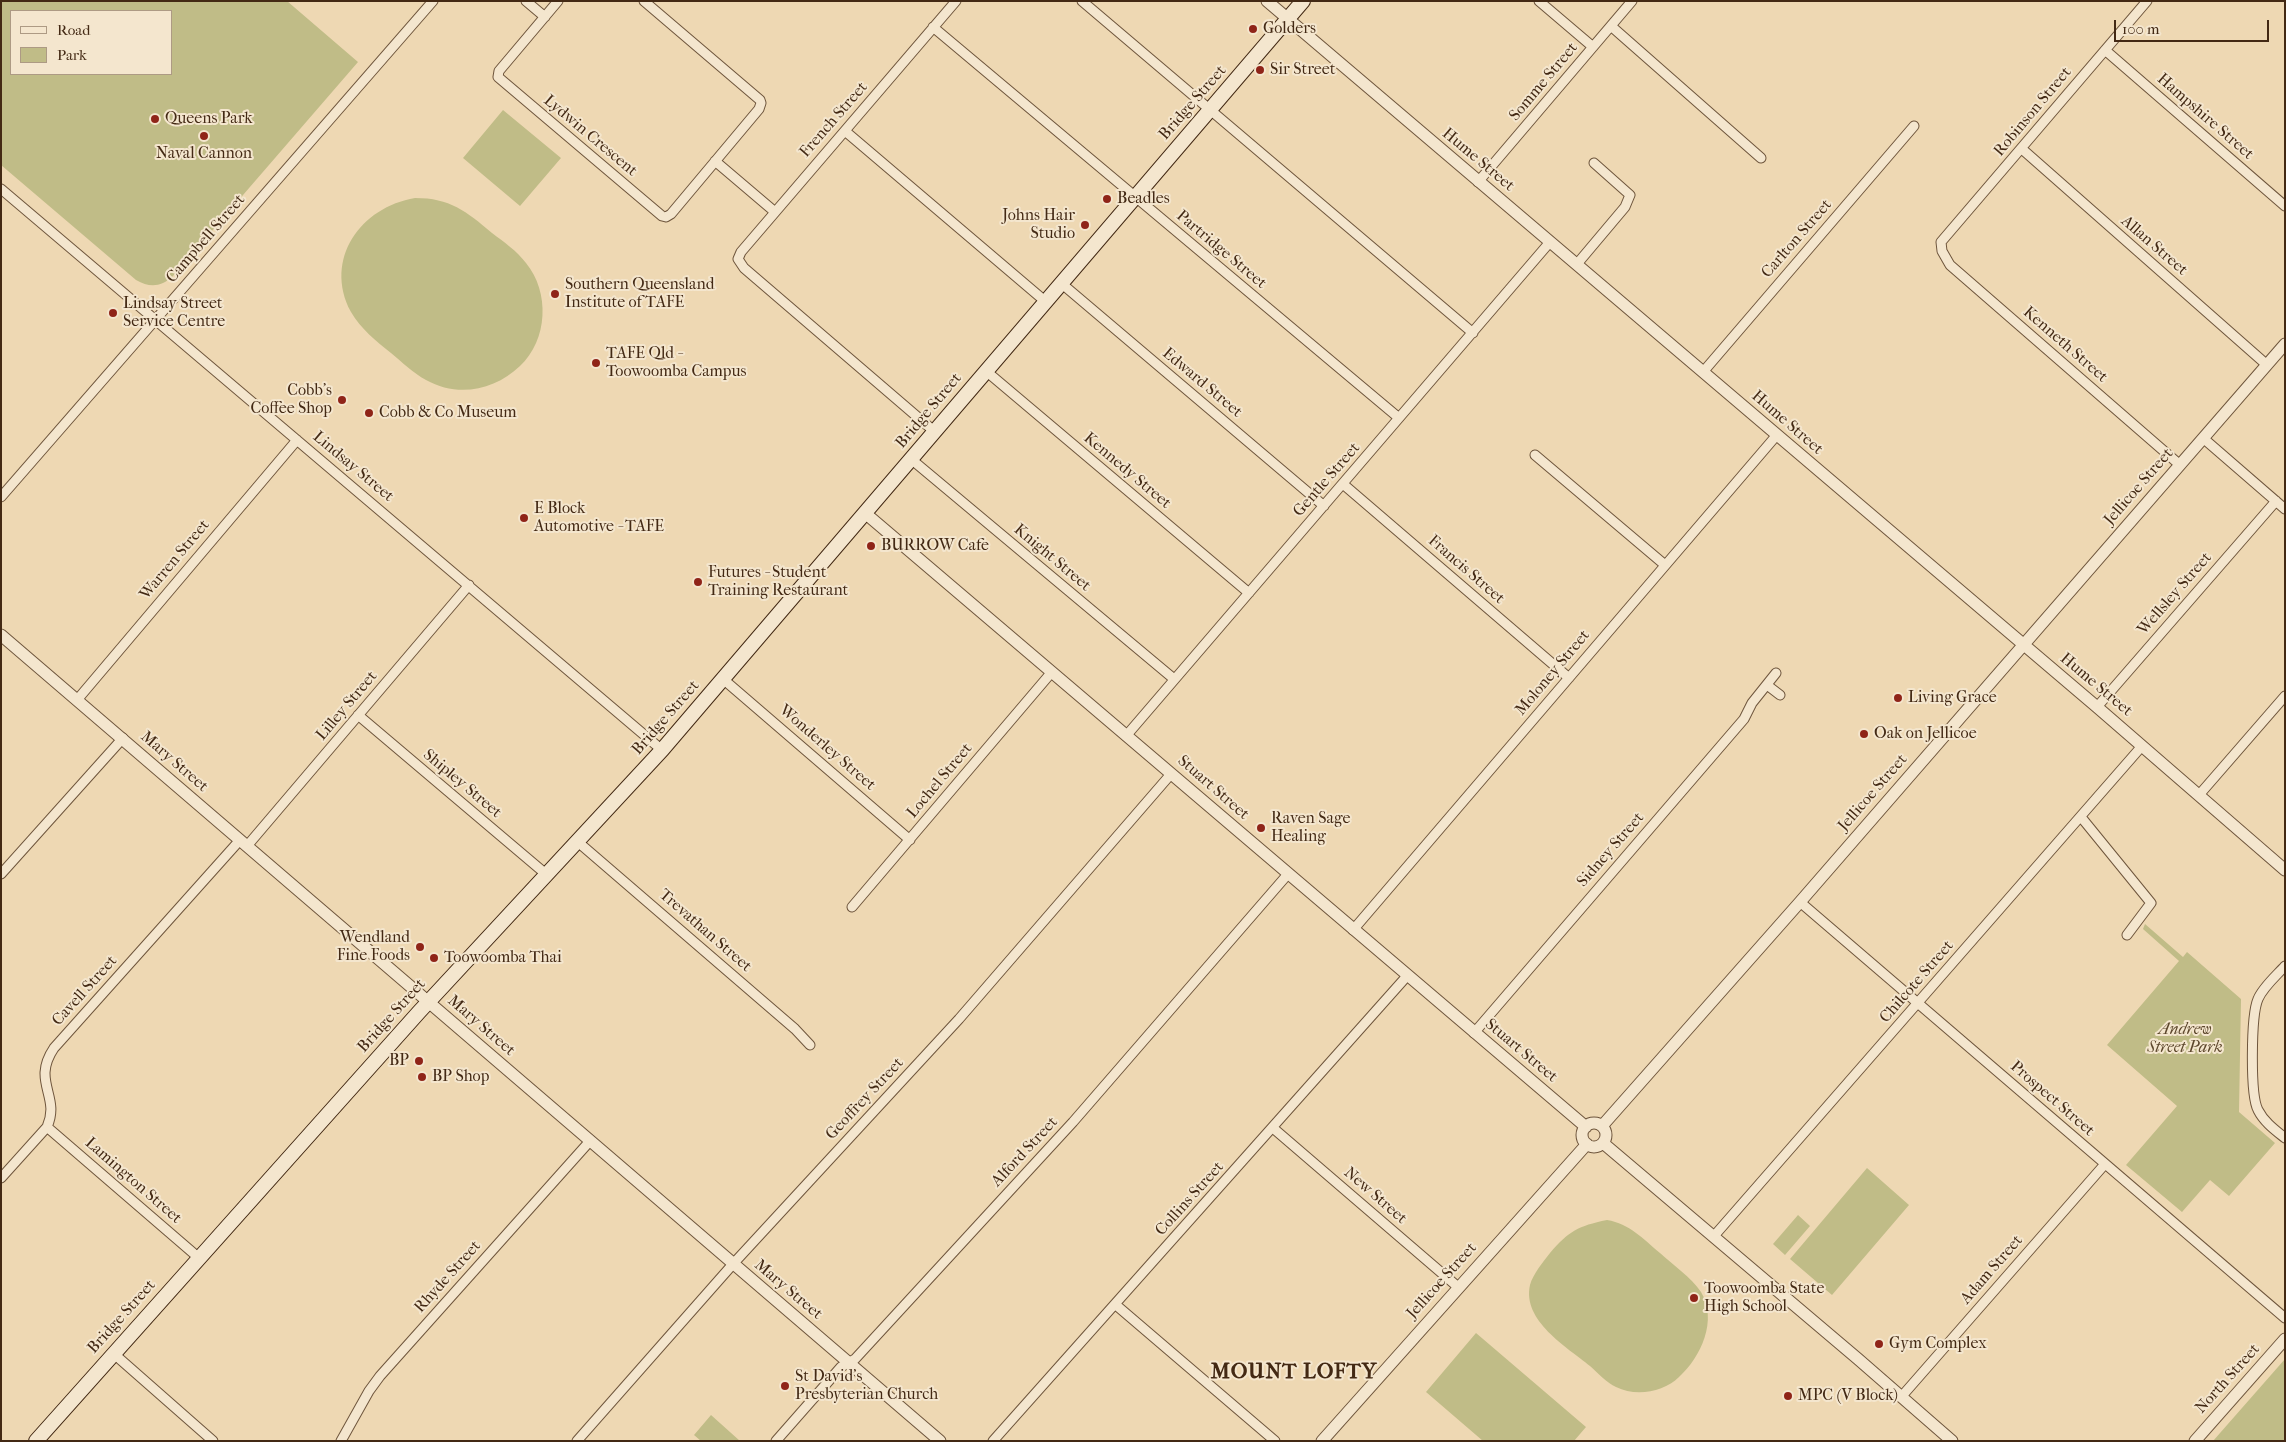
<!DOCTYPE html>
<html>
<head>
<meta charset="utf-8">
<style>
	body { margin:0 }
	#map { position:relative; width:2286px; height:1442px; overflow:hidden; background:#eed8b3; font-family:"IM FELL French Canon",serif }
	canvas { display:block }
	.frame { position:absolute; inset:0; border:2px solid #432914; pointer-events:none }
	.legend { position:absolute; left:10px; top:10px; width:162px; height:65px; box-sizing:border-box; background:#f4e6ce; border:1px solid #ad9a84; margin:0; padding:6px 9px; list-style:none; font-size:15px; color:#432914 }
	.legend li { display:flex; align-items:center; gap:10px; height:25px }
	.legend b { width:25px; border:1px solid #ad9a84 }
	.scale { position:absolute; left:2114px; top:20px; width:155px; height:22px; box-sizing:border-box; border:2px solid #432914; border-top:0; padding-left:6px; font-size:15px; line-height:18px; white-space:nowrap; color:#432914; -webkit-text-stroke:4px #f4e6ce; paint-order:stroke }
</style>
</head>
<body>
<div id="map">
<canvas width="2286" height="1442"></canvas>
<div class="frame"></div>
<ul class="legend">
<li><b style="height:6px;background:#f4e6ce"></b>Road</li>
<li><b style="height:14px;background:#c0bc87"></b>Park</li>
</ul>
<div class="scale">100 m</div>
</div>
<script>
const ctx = document.querySelector('canvas').getContext('2d');
ctx.lineJoin = 'round';
function fill(path, color) { ctx.fillStyle = color; ctx.fill(path, 'evenodd'); }
function trace(path, color, width, dash) { ctx.strokeStyle = color; ctx.lineWidth = width; ctx.lineCap = dash ? 'butt' : 'round'; ctx.setLineDash(dash || []); ctx.stroke(path); }
function drawText(font, color, halo, rows, align = 'center') {
  ctx.font = font + ' "IM FELL French Canon",serif'; ctx.lineWidth = 4; ctx.setLineDash([]); ctx.textBaseline = 'middle'; ctx.strokeStyle = halo; ctx.fillStyle = color; for (const [text, x, y, turn = 0] of rows) {
    ctx.save(); ctx.translate(x, y); ctx.rotate((+turn || 0) * Math.PI / 180); ctx.textAlign = isNaN(turn) ? turn : align; if (halo) ctx.strokeText(text, 0, 0); ctx.fillText(text, 0, 0); ctx.restore();
  }
}
fill(new Path2D(`
	M1 1H287L358 62 173 276C161 287 150 288 136 280L1 165ZM11 11H171V74H11Z
	M503 110 561 158 520 206 463 158Z
	M415 198C450 198 466 211 492 233 504 242 517 251 526 263 550 292 548 340 520 366 495 390 458 398 426 380 413 373 402 362 391 353 376 341 361 329 351 312 323 259 361 207 415 198Z
	M2145 924 2183 957 2187 952 2241 999 2239 1112 2275 1143 2229 1196 2210 1180 2182 1212 2126 1165 2177 1106 2107 1045 2179 961 2143 929Z
	M1867 1168 1909 1205 1832 1295 1790 1259Z
	M1798 1215 1810 1226 1785 1255 1773 1244Z
	M1607 1220C1630 1224 1642 1238 1660 1253 1673 1265 1691 1277 1701 1292 1718 1320 1701 1357 1679 1377 1664 1392 1636 1397 1616 1387 1607 1383 1598 1373 1590 1366 1567 1347 1522 1321 1530 1285 1533 1274 1543 1262 1550 1253 1569 1231 1578 1226 1607 1220Z
	M1476 1333 1586 1427 1574 1441H1483L1426 1392Z
	M2285 1359V1441H2213Z
	M711 1415 740 1441H701L694 1435Z`), '#c0bc87');
const minor = new Path2D(`
	M526 1 545 17
	M558 1 499 71 498 77 662 216 666 217 671 214 759 109 761 103 760 100 644 1
	M1082 1 1473 333
	M1539 1 1593 47
	M2147 1 1941 242 1942 251 1950 265 2180 465
	M1611 26 1761 158
	M933 27 1399 418
	M2105 50 2285 206
	M845 131 1046 302
	M2022 149 2267 365
	M715 161 775 212
	M1478 182 1632 1
	M1 189 662 750
	M1577 264 1625 207 1630 195 1594 163
	M1061 283 1324 506
	M986 371 1249 593
	M1703 372 1914 126
	M935 432 744 268 738 259 741 252 956 1
	M2203 438 2285 509
	M1535 455 1665 565
	M911 459 1174 679
	M1343 484 1569 678
	M1 497 433 1
	M723 679 910 840
	M1767 685 1780 695
	M77 700 297 440
	M2097 707 2276 501
	M358 715 547 875
	M1126 736 1550 242
	M2199 795 2285 696
	M2081 817 2151 903 2127 935
	M578 842 795 1029 810 1045
	M247 846 469 585
	M1 874 123 738
	M1800 902 2285 1318
	M852 907 1051 673
	M1353 930 1776 436
	M2285 966C2276 976 2263 987 2258 999 2251 1015 2250 1095 2258 1110 2264 1122 2275 1130 2285 1138
	M1474 1033 1744 719 1752 703 1776 673
	M47 1127 199 1258
	M1273 1128 1458 1287
	M1 1178 47 1127C61 1096 31 1082 54 1048L240 840
	M1714 1236 2142 746
	M1116 1305 1275 1441
	M113 1353 213 1441
	M1902 1396 2105 1164
	M341 1441 369 1391 380 1376 590 1141
	M577 1441 733 1264 959 1019 1171 774
	M776 1441 841 1367 855 1359 1073 1122 1288 874
	M993 1441 1407 976`);
const tertiary = new Path2D(`
	M1267 1 2097 707 2285 870
	M865 513 1586 1127
	M1 635 940 1441
	M1582 1135a12 12 0 1 1 24 0a12 12 0 1 1-24 0Z
	M1602 1126 1800 902 2285 344
	M1603 1143 1858 1359 1952 1441
	M1322 1441 1587 1144
	M2195 1441 2285 1339`);
const secondary = new Path2D(`
	M36 1441 419 1012 662 750 1303 1`);
trace(minor, '#6e553c', 11);
trace(tertiary, '#6e553c', 13);
trace(secondary, '#432914', 16);
trace(minor, '#f4e6ce', 9);
trace(tertiary, '#f4e6ce', 11);
trace(secondary, '#f4e6ce', 14);
for (const [x, y, r, color] of [
	[1253,29,5,"#8f2418"],
	[1260,70,5,"#8f2418"],
	[155,119,5,"#8f2418"],
	[204,136,5,"#8f2418"],
	[1107,199,5,"#8f2418"],
	[1085,225,5,"#8f2418"],
	[555,294,5,"#8f2418"],
	[113,313,5,"#8f2418"],
	[596,363,5,"#8f2418"],
	[342,400,5,"#8f2418"],
	[369,413,5,"#8f2418"],
	[524,518,5,"#8f2418"],
	[871,546,5,"#8f2418"],
	[698,582,5,"#8f2418"],
	[1898,698,5,"#8f2418"],
	[1864,734,5,"#8f2418"],
	[1261,828,5,"#8f2418"],
	[420,947,5,"#8f2418"],
	[434,958,5,"#8f2418"],
	[419,1061,5,"#8f2418"],
	[422,1077,5,"#8f2418"],
	[1694,1298,5,"#8f2418"],
	[1879,1344,5,"#8f2418"],
	[785,1386,5,"#8f2418"],
	[1788,1396,5,"#8f2418"]
]) { const dot = new Path2D(); dot.arc(x, y, r, 0, 2 * Math.PI); ctx.fillStyle = color; ctx.fill(dot); trace(dot, '#f4e6ce', 2); }
drawText('16px', '#432914', '#f4e6ce', [
	["Golders",1263,29],
	["Sir Street",1270,70],
	["Queens Park",165,119],
	["Naval Cannon",204,154,"center"],
	["Beadles",1117,199],
	["Johns Hair",1075,216,"right"],
	["Studio",1075,234,"right"],
	["Southern Queensland",565,285],
	["Institute of TAFE",565,303],
	["Lindsay Street",123,304],
	["Service Centre",123,322],
	["TAFE Qld -",606,354],
	["Toowoomba Campus",606,372],
	["Cobb's",332,391,"right"],
	["Coffee Shop",332,409,"right"],
	["Cobb & Co Museum",379,413],
	["E Block",534,509],
	["Automotive - TAFE",534,527],
	["BURROW Cafe",881,546],
	["Futures - Student",708,573],
	["Training Restaurant",708,591],
	["Living Grace",1908,698],
	["Oak on Jellicoe",1874,734],
	["Raven Sage",1271,819],
	["Healing",1271,837],
	["Wendland",410,938,"right"],
	["Fine Foods",410,956,"right"],
	["Toowoomba Thai",444,958],
	["BP",409,1061,"right"],
	["BP Shop",432,1077],
	["Toowoomba State",1704,1289],
	["High School",1704,1307],
	["Gym Complex",1889,1344],
	["St David's",795,1377],
	["Presbyterian Church",795,1395],
	["MPC (V Block)",1798,1396]
], 'left');
drawText('16px', '#432914', '#f4e6ce', [
	["Somme Street",1544,82,-50],
	["Bridge Street",1193,103,-49],
	["Robinson Street",2033,112,-50],
	["Hampshire Street",2205,117,41],
	["French Street",834,120,-49],
	["Lydwin Crescent",590,136,40],
	["Hume Street",1478,160,40],
	["Campbell Street",206,239,-49],
	["Carlton Street",1797,239,-49],
	["Allan Street",2154,246,41],
	["Partridge Street",1221,250,40],
	["Kenneth Street",2065,345,41],
	["Edward Street",1202,383,40],
	["Bridge Street",929,411,-50],
	["Hume Street",1787,423,41],
	["Lindsay Street",353,467,40],
	["Kennedy Street",1127,471,40],
	["Gentle Street",1327,480,-49],
	["Jellicoe Street",2139,487,-49],
	["Knight Street",1052,558,40],
	["Warren Street",175,560,-50],
	["Francis Street",1466,570,41],
	["Wellsley Street",2175,594,-49],
	["Moloney Street",1553,673,-50],
	["Hume Street",2096,685,40],
	["Lilley Street",347,706,-50],
	["Bridge Street",666,718,-49],
	["Wonderley Street",827,748,41],
	["Mary Street",174,762,41],
	["Lochel Street",940,781,-50],
	["Shipley Street",462,784,40],
	["Stuart Street",1213,788,41],
	["Jellicoe Street",1873,793,-49],
	["Sidney Street",1611,850,-49],
	["Trevathan Street",705,931,41],
	["Chilcote Street",1917,982,-49],
	["Cavell Street",85,991,-48],
	["Bridge Street",392,1016,-48],
	["Mary Street",481,1026,41],
	["Stuart Street",1521,1051,40],
	["Geoffrey Street",865,1099,-47],
	["Prospect Street",2052,1099,41],
	["Alford Street",1025,1152,-47],
	["Lamington Street",133,1181,41],
	["New Street",1375,1196,41],
	["Collins Street",1190,1199,-48],
	["Adam Street",1992,1270,-49],
	["Rhyde Street",448,1277,-48],
	["Jellicoe Street",1442,1281,-48],
	["Mary Street",788,1290,40],
	["Bridge Street",122,1317,-48],
	["North Street",2228,1379,-48]
]);
drawText('italic 16px', '#5c462b', '#f4e6ce', [
	["Andrew",2185,1030],
	["Street Park",2185,1048]
]);
ctx.letterSpacing = '1px';
drawText('bold 21px', '#432914', '#f4e6ce', [
	["MOUNT LOFTY",1294,1373]
]);
ctx.letterSpacing = '0px';
</script>
</body>
</html>
